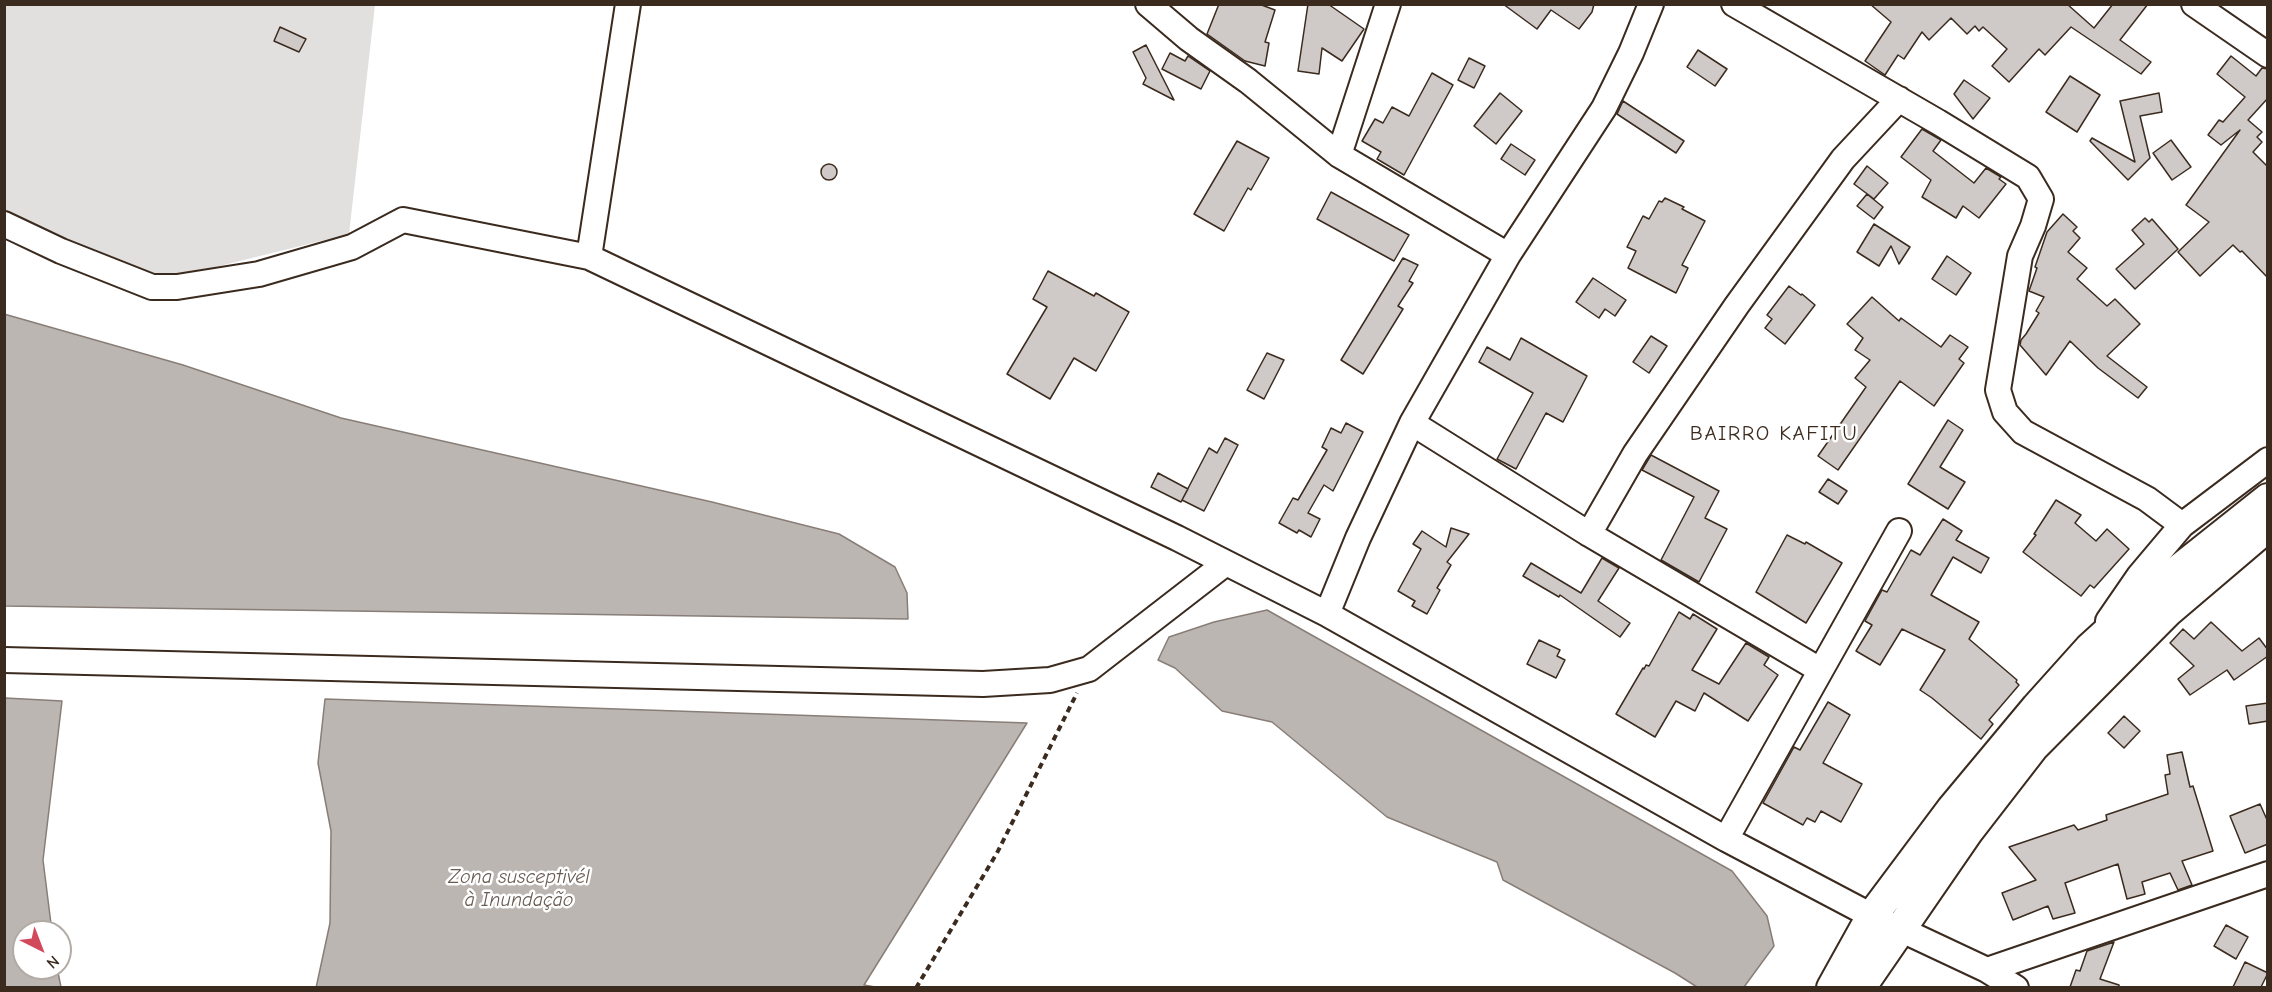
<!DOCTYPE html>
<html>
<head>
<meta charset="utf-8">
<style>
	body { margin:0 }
	#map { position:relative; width:2272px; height:992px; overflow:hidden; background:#fff; font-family:"Comic Neue",sans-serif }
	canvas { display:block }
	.frame { position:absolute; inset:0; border:6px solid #3b2a1e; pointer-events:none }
	.north { position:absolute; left:12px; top:920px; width:60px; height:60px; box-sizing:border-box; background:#fff; border:2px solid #b1aaa5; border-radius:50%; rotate:138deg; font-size:16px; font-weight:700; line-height:24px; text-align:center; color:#3b2a1e }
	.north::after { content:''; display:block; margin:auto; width:21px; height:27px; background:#d1495b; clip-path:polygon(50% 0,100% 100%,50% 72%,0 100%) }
</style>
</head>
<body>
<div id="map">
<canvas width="2272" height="992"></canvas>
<div class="frame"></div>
<div class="north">N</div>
</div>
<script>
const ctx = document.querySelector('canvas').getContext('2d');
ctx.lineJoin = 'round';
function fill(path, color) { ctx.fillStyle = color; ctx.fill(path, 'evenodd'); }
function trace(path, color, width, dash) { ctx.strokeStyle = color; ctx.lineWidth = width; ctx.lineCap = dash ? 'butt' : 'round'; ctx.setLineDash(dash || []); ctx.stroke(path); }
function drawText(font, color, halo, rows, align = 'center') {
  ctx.font = font + ' "Comic Neue",sans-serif'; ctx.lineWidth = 5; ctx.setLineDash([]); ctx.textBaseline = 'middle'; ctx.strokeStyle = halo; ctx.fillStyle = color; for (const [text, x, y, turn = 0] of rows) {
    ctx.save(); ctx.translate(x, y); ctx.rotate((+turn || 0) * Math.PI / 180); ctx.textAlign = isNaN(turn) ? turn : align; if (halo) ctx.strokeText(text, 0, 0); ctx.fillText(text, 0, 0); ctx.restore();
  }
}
fill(new Path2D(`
	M4 5H375L349 234 163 280 5 222Z`), '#e2e0de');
const water = new Path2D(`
	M4 314 183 365 341 418 712 502 839 534 895 567 907 593 908 619 5 606Z
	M1267 610 1732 871 1767 916 1774 946 1744 987H1697L1675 973 1503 880 1497 862 1387 817 1272 722 1222 711 1175 668 1158 660 1169 637 1214 622Z
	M5 698 62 701 43 860 52 932H24V968H57L61 987H5Z
	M325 699 1027 723 864 985 875 987 316 988 330 923 331 831 318 763Z`);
fill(water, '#bcb6b3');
trace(water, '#887e77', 1.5);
const building = new Path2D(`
	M1219 4H1259L1275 10 1265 42 1269 43 1265 66 1245 61 1207 34Z
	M1308 4H1328L1364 29 1342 61 1322 48 1319 74 1298 71Z
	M1503 4H1594L1592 12 1579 29 1551 10 1537 29Z
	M1870 4H2067L2094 28 2113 4H2148L2120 40 2151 62 2141 74 2071 27 2045 55 2039 49 2009 82 1992 66 2007 49 1983 27 1979 31 1975 26 1967 34 1951 18 1929 40 1922 32 1904 59 1898 55 1885 75 1865 61 1891 22Z
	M280 27 306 39 299 52 274 41Z
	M1146 45 1174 100 1143 84 1146 78 1133 52Z
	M1698 50 1727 69 1715 86 1687 67Z
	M1170 53 1185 61 1188 56 1210 71 1201 89 1162 69Z
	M2231 56 2256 76 2262 68 2268 69V98L2248 120 2262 132 2257 137 2262 142 2253 152 2268 167V278L2242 251 2240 252 2233 245 2200 276 2178 252 2209 222 2186 205 2240 130 2221 145 2208 135 2219 120 2223 122 2245 97 2217 74Z
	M1469 58 1485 66 1474 88 1458 80Z
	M1432 73 1453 85 1404 175 1377 159 1381 152 1362 141 1375 119 1383 123 1392 107 1409 116Z
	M2070 76 2100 95 2077 132 2046 112Z
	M1964 80 1990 98 1973 119 1954 94Z
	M1500 93 1522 111 1496 144 1474 126Z
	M2159 93 2162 112 2140 116 2150 158 2128 180 2090 141 2092 138 2135 162 2120 101Z
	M1623 101 1684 141 1676 153 1617 114Z
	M1922 129 1941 140 1933 151 1974 183 1986 168 2001 177 1999 179 2006 184 1979 218 1963 206 1956 218 1922 197 1931 180 1901 157Z
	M2171 140 2191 167 2172 180 2153 153Z
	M1237 141 1269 158 1251 190 1248 188 1224 231 1194 214Z
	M1511 144 1535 160 1525 175 1501 159Z
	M821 172a8 8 0 1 1 16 0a8 8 0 1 1-16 0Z
	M1867 166 1888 183 1874 199 1854 184Z
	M1331 192 1409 235 1394 261 1317 219Z
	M1867 194 1883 207 1874 219 1857 206Z
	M1665 198 1684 207 1682 209 1705 221 1682 265 1688 268 1676 293 1628 268 1636 251 1627 247 1643 216 1649 219 1659 201 1662 202Z
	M2063 214 2077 227 2073 231 2080 238 2068 252 2087 268 2077 279 2107 306 2115 299 2140 324 2107 356 2147 387 2138 398 2098 368 2070 341 2046 375 2020 345 2021 340 2026 334 2039 313 2036 311 2044 297 2029 291 2037 268 2035 267 2047 232Z
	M2145 218 2149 222 2152 219 2178 249 2135 289 2116 269 2144 244 2132 230Z
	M1874 224 1910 247 1899 264 1891 246 1879 266 1857 252Z
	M1947 256 1971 273 1956 295 1932 279Z
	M1403 258 1418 265 1409 281 1413 283 1398 306 1403 309 1363 374 1341 360Z
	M1048 271 1094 296 1096 293 1129 312 1096 371 1074 358 1050 399 1007 374 1047 307 1033 299Z
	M1593 278 1626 300 1615 316 1605 309 1599 318 1576 302Z
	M1789 286 1801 295 1802 294 1815 305 1785 344 1765 328 1772 319 1767 315Z
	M1872 297 1899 321 1901 318 1941 347 1950 335 1968 347 1959 359 1964 363 1934 406 1900 381 1838 470 1818 456 1866 387 1855 378 1870 360 1855 350 1863 338 1847 324Z
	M1651 336 1667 346 1649 373 1633 362Z
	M1521 338 1587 376 1563 422 1546 413 1516 469 1497 459 1533 393 1479 362 1487 347 1510 360Z
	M1267 353 1284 360 1264 399 1247 390Z
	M1948 420 1963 430 1940 467 1965 482 1948 509 1908 484Z
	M1346 423 1363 432 1333 491 1324 485 1308 513 1320 519 1311 537 1299 530 1297 533 1279 523 1293 498 1298 500 1327 450 1322 447 1331 428 1341 433Z
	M1225 438 1238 445 1204 511 1182 500 1209 448 1217 453Z
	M1651 455 1719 491 1705 518 1727 529 1699 582 1661 560 1694 497 1642 470Z
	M1158 473 1188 489 1181 502 1151 487Z
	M1828 479 1847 491 1838 504 1819 492Z
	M2056 500 2081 515 2075 523 2096 541 2107 529 2129 549 2094 588 2090 585 2081 596 2023 552 2036 535 2034 534Z
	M1943 519 1962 531 1956 540 1989 558 1981 573 1953 557 1931 595 1979 622 1969 639 2017 680 2016 682 2019 685 1989 720 1993 724 1981 739 1932 698 1920 690 1945 650 1902 629 1880 665 1856 651 1872 625 1865 621 1882 590 1887 592 1911 550 1920 555Z
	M1451 528 1469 534 1447 562 1451 565 1437 588 1440 590 1427 614 1412 606 1415 601 1398 591 1421 549 1413 544 1422 531 1446 547Z
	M1787 535 1805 544 1806 542 1842 563 1806 623 1756 592Z
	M1602 558 1619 568 1598 601 1630 623 1620 637 1560 595 1559 597 1523 576 1531 563 1581 593Z
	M1679 612 1690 619 1693 614 1717 629 1692 670 1719 684 1746 643 1769 657 1764 665 1778 675 1748 721 1704 693 1695 711 1676 701 1655 737 1616 714 1643 668 1644 669 1646 665 1649 666Z
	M2211 622 2242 651 2259 638 2268 650V656L2234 680 2227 670 2190 695 2178 679 2194 666 2170 643 2183 629 2194 639Z
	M1539 640 1560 650 1557 656 1565 660 1556 678 1527 664Z
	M1828 702 1850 715 1823 763 1862 784 1841 822 1821 811 1815 822 1807 818 1803 825 1763 803 1794 747 1800 750Z
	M2268 703V721L2249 724 2246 706Z
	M2124 716 2140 731 2124 748 2108 733Z
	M2182 752 2190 787 2193 786 2213 851 2182 861 2192 885 2178 890 2170 873 2142 882 2145 894 2127 899 2118 864 2065 883 2075 913 2053 919 2048 906 2013 920 2002 893 2036 880 2009 847 2074 825 2078 830 2107 820 2106 815 2168 794 2165 775 2170 774 2167 755Z
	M2260 804 2268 822V844L2245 853 2230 816Z
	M2226 925 2248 937 2236 959 2214 946Z
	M2114 942 2100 979 2119 985V987H2070L2076 970 2080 971 2087 951Z
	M2245 962 2268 973 2261 987H2233Z`);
fill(building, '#cfcac7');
trace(building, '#3b2a1e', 1.5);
const minor = new Path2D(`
	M1148 4 1189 39 1248 81 1339 155 1508 255
	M1734 4 1938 122 2028 177 2041 199 2033 226 2020 256 1998 390 2005 412 2023 432 2147 499 2182 525
	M2194 4 2268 55
	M1339 155 1388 4
	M4 224 61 251 152 287H177L259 274 352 247 403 220 589 257 1177 538 1327 614 1726 839 1872 916 1987 970 2016 988
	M589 257 628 4
	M1412 423 1589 534 1820 670
	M1589 534 1635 454 1737 305 1843 159 1899 99
	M1327 614 1358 538 1412 423 1508 255 1604 108 1631 53 1651 4
	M2108 621 2139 576 2182 525 2268 460
	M4 660 983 684 1050 680 1089 669 1226 563
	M1726 839 1899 531
	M1987 970 2268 874`);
const major = new Path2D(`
	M1832 988 1872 916 1952 809 2037 707 2090 648 2156 588 2268 499
	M1860 988 1968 831 2033 747 2168 611 2268 526`);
trace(minor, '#3b2a1e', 28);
trace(major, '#3b2a1e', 34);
trace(new Path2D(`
	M916 988 997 853 1077 693`), '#3b2a1e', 4, [6, 4.5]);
trace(minor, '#fff', 24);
trace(major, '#fff', 30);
drawText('italic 20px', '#685b52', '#fff', [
	["Zona susceptivél",519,877],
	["à Inundação",519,900]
]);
ctx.letterSpacing = '1.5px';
drawText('21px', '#3b2a1e', '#fff', [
	["BAIRRO KAFITU",1774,434]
]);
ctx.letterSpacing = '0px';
</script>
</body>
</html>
